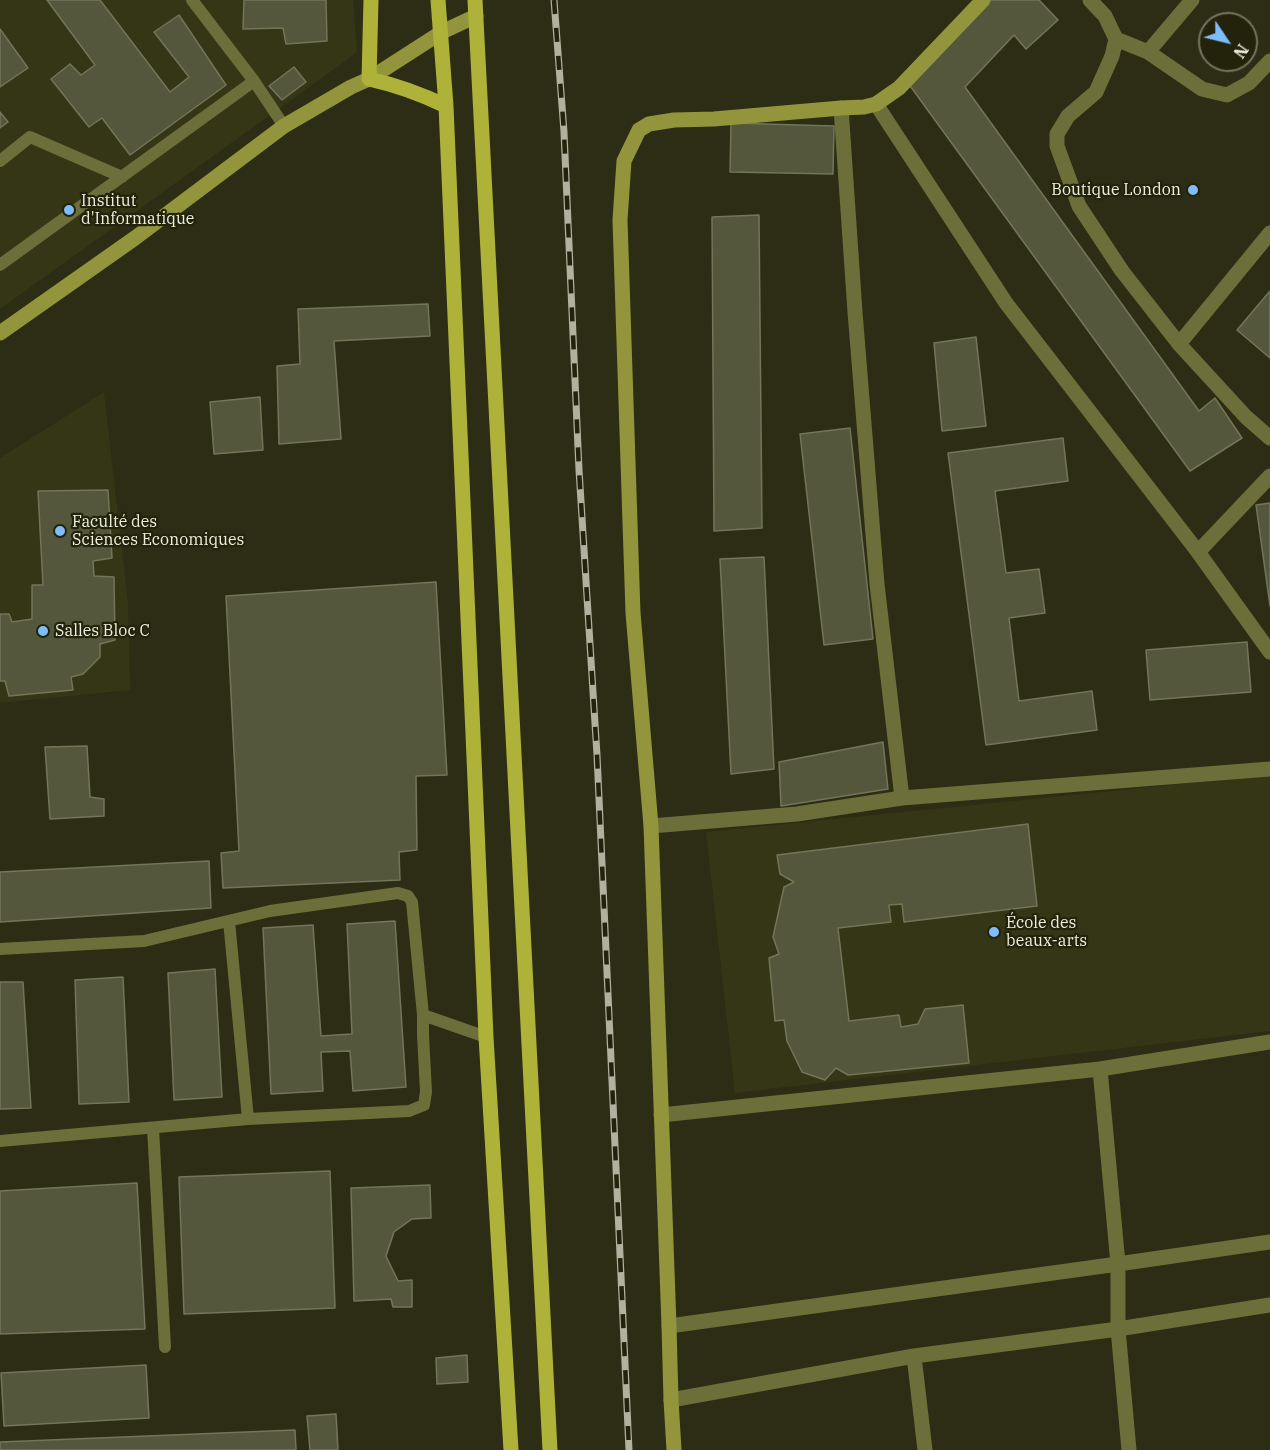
<!DOCTYPE html>
<html>
<head>
<meta charset="utf-8">
<style>
	body { margin:0 }
	#map { position:relative; width:1270px; height:1450px; overflow:hidden; background:#2c2d14; font-family:"IBM Plex Serif",serif }
	canvas { display:block }
	.north { position:absolute; left:1198px; top:12px; width:60px; height:60px; box-sizing:border-box; background:#22230a; border:2px solid #73745f; border-radius:50%; rotate:125deg; font-size:16px; font-weight:700; line-height:24px; text-align:center; color:#eceede }
	.north::after { content:''; display:block; margin:auto; width:21px; height:27px; background:#7ebdf9; clip-path:polygon(50% 0,100% 100%,50% 72%,0 100%) }
</style>
</head>
<body>
<div id="map">
<canvas width="1270" height="1450"></canvas>
<div class="north">N</div>
</div>
<script>
const ctx = document.querySelector('canvas').getContext('2d');
ctx.lineJoin = 'round';
function fill(path, color) { ctx.fillStyle = color; ctx.fill(path, 'evenodd'); }
function trace(path, color, width, dash) { ctx.strokeStyle = color; ctx.lineWidth = width; ctx.lineCap = dash ? 'butt' : 'round'; ctx.setLineDash(dash || []); ctx.stroke(path); }
function drawText(font, color, halo, rows, align = 'center') {
  ctx.font = font + ' "IBM Plex Serif",serif'; ctx.lineWidth = 4.5; ctx.setLineDash([]); ctx.textBaseline = 'middle'; ctx.strokeStyle = halo; ctx.fillStyle = color; for (const [text, x, y, turn = 0] of rows) {
    ctx.save(); ctx.translate(x, y); ctx.rotate((+turn || 0) * Math.PI / 180); ctx.textAlign = isNaN(turn) ? turn : align; if (halo) ctx.strokeText(text, 0, 0); ctx.fillText(text, 0, 0); ctx.restore();
  }
}
fill(new Path2D(`
	M0 0H353L357 52 347 60 0 309Z
	M104 392 128 603 130 690 0 703V458Z
	M1270 775V1031L735 1093 706 832Z`), '#343615');
const building = new Path2D(`
	M47 0H100L170 92 189 77 154 32 179 15 226 85 130 155 102 118 89 127 51 79 70 64 81 75 95 65Z
	M244 0H326L327 41 286 44 283 28 243 29Z
	M991 0H1039L1058 20 1026 49 1014 35 965 87 1199 411 1215 398 1242 438 1190 471 908 83Z
	M0 29 28 68 0 87Z
	M294 67 306 82 282 100 269 86Z
	M0 112 8 122 0 128Z
	M731 123 834 126 833 174 730 172Z
	M759 215 762 528 714 531 712 217Z
	M1270 291V358L1237 330Z
	M428 304 430 336 334 341 341 439 279 444 277 366 300 364 298 309Z
	M976 337 986 426 942 431 934 343Z
	M260 397 263 450 214 454 210 402Z
	M850 428 873 639 824 645 800 434Z
	M1063 438 1068 481 995 491 1006 573 1039 569 1045 613 1009 618 1019 701 1092 691 1097 730 986 745 948 453Z
	M108 490 112 558 93 561 94 576 114 577 115 640 100 644V657L83 674 71 677 73 690 9 696 5 681H0V614H9L12 622 32 619V585H43L38 491Z
	M1270 503V606L1256 505Z
	M764 557 774 769 731 774 720 559Z
	M436 582 447 775 416 776 417 850 399 852 400 880 223 888 221 853 239 851 226 596Z
	M1247 642 1251 692 1150 700 1146 650Z
	M883 742 888 789 781 806 779 762Z
	M87 746 90 797 104 799V816L50 819 45 747Z
	M1028 824 1037 906 904 922 902 904 889 905 891 922 838 928 849 1021 899 1015 901 1027 918 1024 925 1009 963 1005 969 1063 848 1075 836 1068 825 1080 802 1072 787 1041 784 1020 775 1021 769 958 779 954 773 937 784 887 794 882 780 874 777 855Z
	M209 861 211 908 0 922V872Z
	M395 921 406 1087 353 1091 350 1051 321 1052 323 1091 271 1094 263 928 313 925 321 1036 352 1034 347 924Z
	M215 969 222 1097 174 1100 168 973Z
	M123 977 129 1102 79 1104 75 980Z
	M0 982H23L31 1108 0 1109Z
	M330 1171 335 1308 184 1314 179 1177Z
	M137 1183 145 1329 0 1334V1191Z
	M430 1185 431 1218 412 1219 394 1232 386 1256 398 1281 412 1280V1307H393L391 1299 354 1301 351 1188Z
	M467 1355 468 1382 437 1384 436 1358Z
	M146 1365 149 1418 4 1426 1 1373Z
	M336 1414 338 1450H310L307 1416Z
	M295 1430 296 1450H0V1442Z`);
fill(building, '#55573c');
trace(building, '#737559', 1.5);
trace(new Path2D(`
	M192 0 254 81
	M0 161 30 137 122 177
	M0 265 254 81 284 126
	M229 921 248 1119
	M0 949 144 941 270 911 398 893 408 896 412 902 423 1015
	M153 1128 165 1347
	M0 1141 248 1119 409 1111 424 1105 426 1092 423 1035V1015L486 1037`), '#6c6f3a', 12);
trace(new Path2D(`
	M1090 0 1105 16 1116 39 1112 56 1096 92 1068 116 1057 134V146L1079 206 1122 271 1179 344 1246 417 1270 438
	M1116 39 1148 52 1202 89 1227 95 1249 83 1270 61
	M1148 52 1192 0
	M876 104 1006 303 1198 552 1270 652
	M841 108 855 312 877 584 902 798
	M1179 344 1270 233
	M1198 552 1270 476
	M651 826 797 814 902 798 1270 769
	M1100 1069 1118 1264V1329L1129 1450
	M661 1115 1100 1069 1270 1042
	M669 1326 1118 1264 1270 1242
	M914 1356 925 1450
	M671 1400 914 1356 1118 1329 1270 1305`), '#6c6f3a', 15);
trace(new Path2D(`
	M0 333 135 238 284 126 351 87 369 79 442 32 476 16
	M674 1450 671 1400 669 1326 651 826 633 613 620 220 624 161 639 130 649 124 674 120 714 119 841 108 864 107 876 104 899 88 983 0`), '#92953c', 15);
trace(new Path2D(`
	M371 0 369 79C396 85 421 94 446 106
	M438 0 446 106 486 1037 511 1450
	M475 0 550 1450`), '#aeb239', 15);
const rail = new Path2D(`
	M554 0 564 132 579 470 597 755 629 1450`);
trace(rail, '#b0b19e', 7);
trace(rail, '#22230a', 4.5, [14]);
for (const [x, y, r, color] of [
	[1193,190,6,"#7ebdf9"],
	[69,210,6,"#7ebdf9"],
	[60,531,6,"#7ebdf9"],
	[43,631,6,"#7ebdf9"],
	[994,932,6,"#7ebdf9"]
]) { const dot = new Path2D(); dot.arc(x, y, r, 0, 2 * Math.PI); ctx.fillStyle = color; ctx.fill(dot); trace(dot, '#22230a', 2); }
drawText('16px', '#eceede', '#22230a', [
	["Boutique London",1181,190,"right"],
	["Institut",81,201],
	["d'Informatique",81,219],
	["Faculté des",72,522],
	["Sciences Economiques",72,540],
	["Salles Bloc C",55,631],
	["École des",1006,923],
	["beaux-arts",1006,941]
], 'left');
</script>
</body>
</html>
